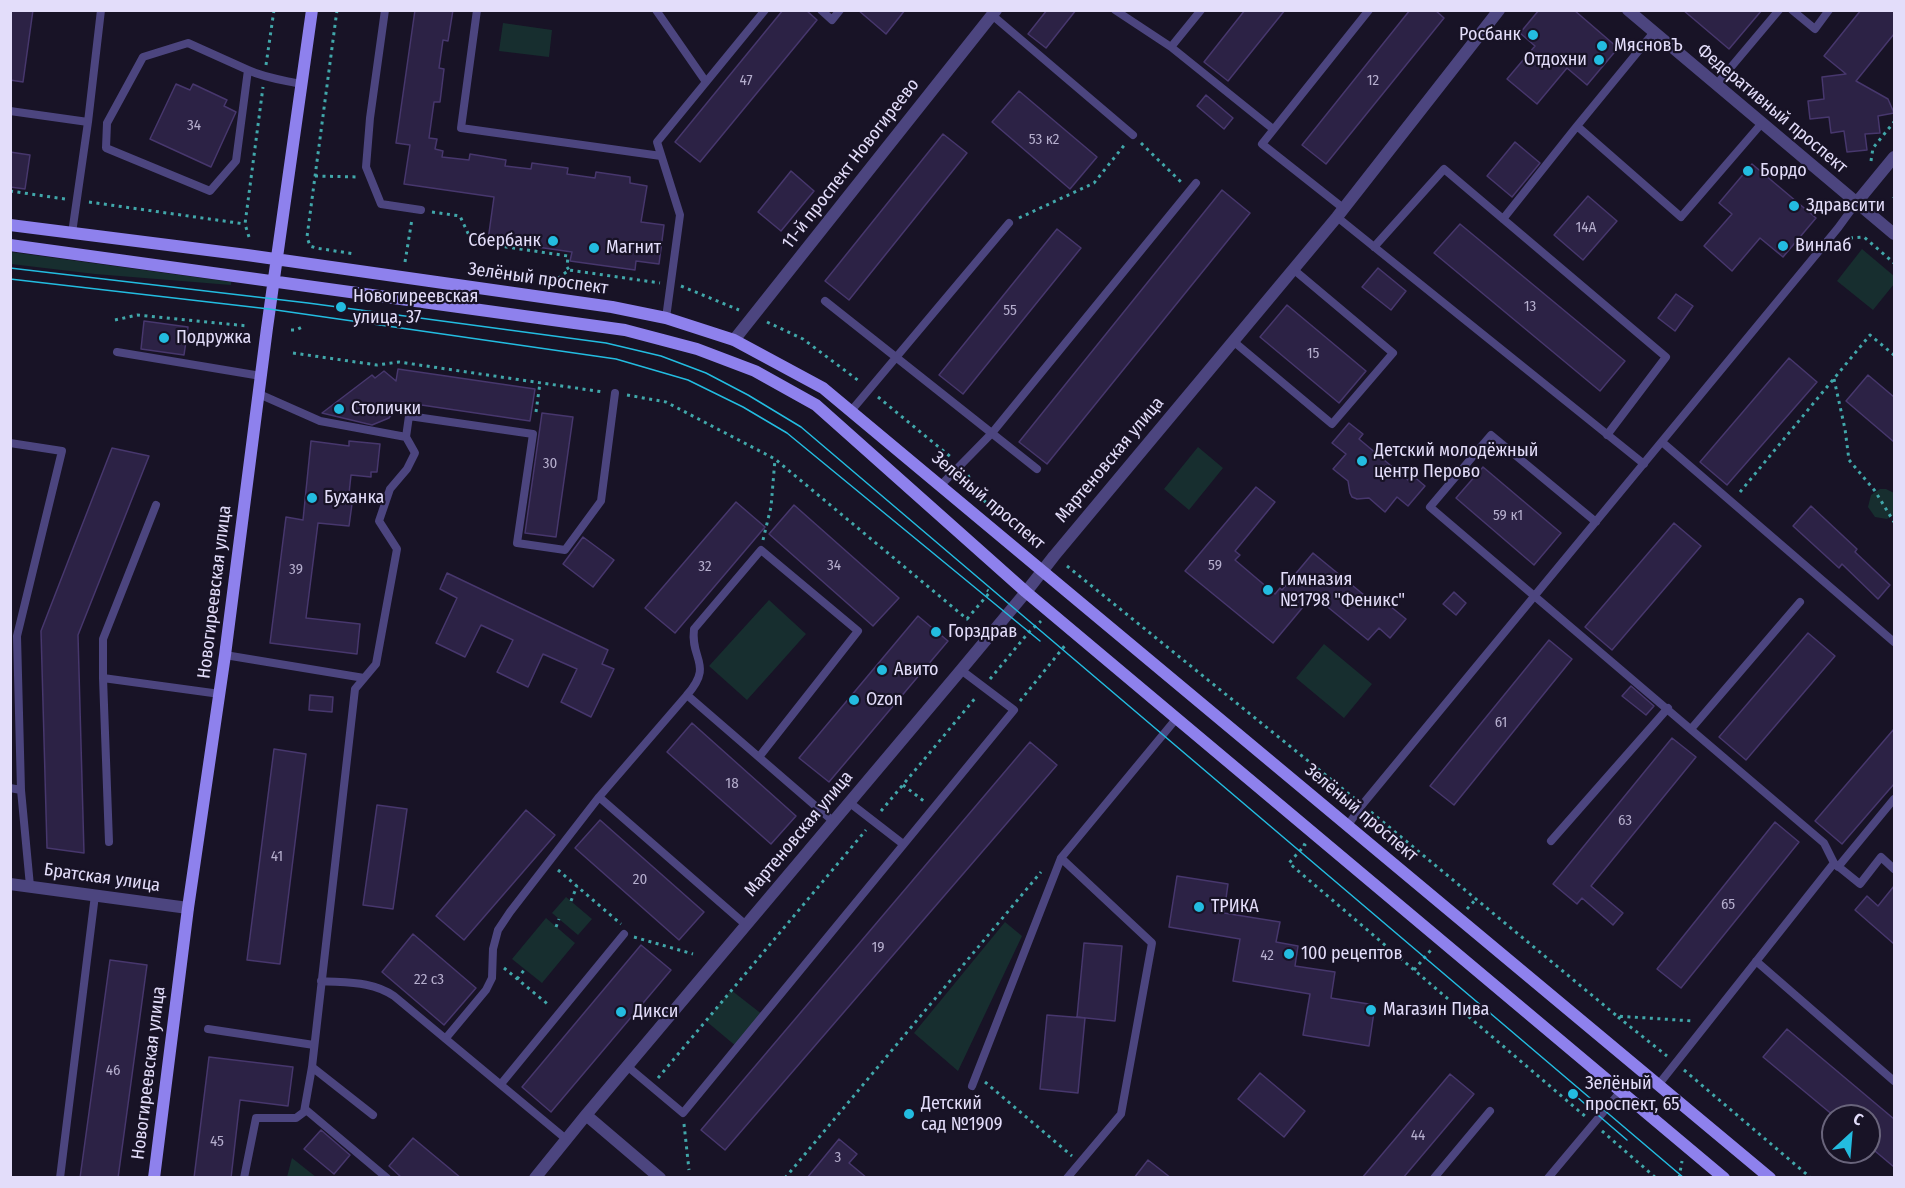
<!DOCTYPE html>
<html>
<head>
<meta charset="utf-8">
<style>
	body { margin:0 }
	#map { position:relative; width:1905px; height:1188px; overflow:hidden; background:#181326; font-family:"Fira Sans Condensed",sans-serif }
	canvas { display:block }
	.frame { position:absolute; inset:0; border:12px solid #e3ddfa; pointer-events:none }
	.north { position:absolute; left:1821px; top:1104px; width:60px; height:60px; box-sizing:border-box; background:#181326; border:2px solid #69647b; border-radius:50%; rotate:26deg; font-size:16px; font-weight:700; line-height:24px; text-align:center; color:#e3ddfa }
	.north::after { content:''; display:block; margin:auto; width:21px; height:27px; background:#23bce0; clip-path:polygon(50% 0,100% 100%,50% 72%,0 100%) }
</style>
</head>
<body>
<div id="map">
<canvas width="1905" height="1188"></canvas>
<div class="frame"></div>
<div class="north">С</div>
</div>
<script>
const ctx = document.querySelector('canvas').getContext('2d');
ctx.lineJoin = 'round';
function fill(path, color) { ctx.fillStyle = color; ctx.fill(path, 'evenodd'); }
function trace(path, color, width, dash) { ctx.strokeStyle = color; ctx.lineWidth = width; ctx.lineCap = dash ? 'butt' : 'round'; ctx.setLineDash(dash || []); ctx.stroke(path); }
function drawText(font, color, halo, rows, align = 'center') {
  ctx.font = font + ' "Fira Sans Condensed",sans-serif'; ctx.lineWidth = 4.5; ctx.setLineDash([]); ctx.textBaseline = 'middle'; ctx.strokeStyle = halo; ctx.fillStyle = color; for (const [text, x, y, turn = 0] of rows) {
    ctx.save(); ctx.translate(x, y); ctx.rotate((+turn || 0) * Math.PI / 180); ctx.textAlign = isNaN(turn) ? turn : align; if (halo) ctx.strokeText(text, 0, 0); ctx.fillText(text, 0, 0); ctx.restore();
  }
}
fill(new Path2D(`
	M503 23 552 30 549 57 499 51Z
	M1862 249 1894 276V284L1873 310 1837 281Z
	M11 252 231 282V285L95 274 11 264Z
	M1198 447 1223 468 1189 510 1164 489Z
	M1880 489H1886L1894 493V515L1887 519 1875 517 1868 507 1871 495Z
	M769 600 806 634 747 700 709 666Z
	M1324 644 1372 684 1344 718 1296 678Z
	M566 897 592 919 578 935 552 913Z
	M546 918 575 943 542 983 512 959Z
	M1005 922 1022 936 958 1071 914 1033Z
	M731 990 763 1015 737 1047 706 1021Z
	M292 1158 316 1177H287Z`), '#172e2f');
const building = new Path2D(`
	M10 10H33L23 82 10 80Z
	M415 10H453L448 41 443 40 439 68 444 69 440 102H434L429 138 437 139 435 149 443 151 442 157 469 160 470 154 506 160 505 166 531 169 532 163 568 168 567 174 595 178 596 172 630 177V183L647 186 641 222 664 225 659 264 636 261 635 270 570 261 572 252 488 240 494 197 404 184 410 145 396 143Z
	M783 10H806L817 20 700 162 675 142Z
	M858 10H905L886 34Z
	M1047 10H1076L1046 48 1028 34Z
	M1245 10H1285L1228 81 1204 62Z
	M1410 10H1435L1444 18 1326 164 1302 145Z
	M1539 10H1574L1618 48 1587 85 1567 68 1537 104 1507 79 1535 46 1520 33Z
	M1683 10H1762L1729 49Z
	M1861 10H1894V34L1856 81 1888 99 1894 113 1878 116 1880 133 1865 134 1867 150 1847 152 1844 131 1831 133 1829 117 1810 119 1808 101 1824 99 1822 77 1846 74 1824 56Z
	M176 84 190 90 193 84 227 100 224 106 236 112 211 167 150 139Z
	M1019 91 1097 157 1070 189 992 122Z
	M1206 95 1233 118 1224 129 1197 106Z
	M943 134 967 153 849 300 825 281Z
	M1515 142 1540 163 1512 197 1487 176Z
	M10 152 30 155 25 189 10 187Z
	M1752 164 1816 218 1783 257 1760 238 1732 271 1704 246 1732 214 1719 203Z
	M791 171 814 191 781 231 758 212Z
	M1222 190 1250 213 1047 464 1019 442Z
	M1588 196 1617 221 1583 260 1554 235Z
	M1460 224 1625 361 1600 391 1434 253Z
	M1057 229 1081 248 963 394 939 375Z
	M1378 268 1406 291 1391 310 1362 287Z
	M1676 294 1693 306 1675 331 1658 318Z
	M1287 305 1366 371 1339 403 1260 337Z
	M144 321 188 327 184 355 141 349Z
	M1789 358 1817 382 1727 485 1700 462Z
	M398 369 535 389 530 421 401 402 400 411H394L389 418 372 425 322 413 372 375 375 378 384 371 396 381Z
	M1868 375 1894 397V442L1846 401Z
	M542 413 573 417 556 537 525 533Z
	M1349 423 1363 434 1359 439 1408 480 1412 475 1425 486 1408 506 1397 497 1385 512 1369 498 1357 499 1352 497 1350 493 1348 481 1333 469 1346 454 1332 443Z
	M311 441 349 446V441L380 444 377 472H371V477L351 475 348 503 352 504 349 526 318 523 306 618 360 624 357 654 270 643 286 517 303 520Z
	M112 448 149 456 78 635 84 853 47 848 41 631Z
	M1483 467 1561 533 1534 565 1456 498Z
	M1256 487 1275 502 1235 551 1240 555 1235 560 1275 594 1280 588 1282 590 1313 553 1375 604 1380 598 1406 619 1390 638 1379 628 1368 640 1313 595 1273 643 1185 571Z
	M736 502 765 527 675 633 645 608Z
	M794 505 899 598 873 626 769 534Z
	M1811 506 1857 549 1855 552 1890 585 1878 599 1842 564 1839 568 1793 526Z
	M1674 523 1701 546 1612 650 1585 627Z
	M583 537 614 560 593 587 563 564Z
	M447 573 608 650 602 664 614 669 591 717 561 702 577 669 543 654 528 687 497 672 513 640 481 625 465 657 436 643 457 598 440 589Z
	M1454 592 1466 603 1456 615 1443 604Z
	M918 616 948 641 829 782 799 758Z
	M1808 633 1835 656 1746 760 1719 737Z
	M1549 640 1572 659 1454 805 1430 786Z
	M1631 686 1654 706 1646 715 1622 696Z
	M310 695 333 697 332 712 309 710Z
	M692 723 796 816 771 844 667 752Z
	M1894 729V784L1842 844 1815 821Z
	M1672 738 1696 757 1591 886 1623 913 1613 925 1582 898 1577 904 1553 884Z
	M1030 742 1057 765 725 1150 701 1130Z
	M274 749 306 754 280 964 247 960Z
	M377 805 407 809 393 909 363 905Z
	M526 810 555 835 464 940 436 916Z
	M600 820 704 912 679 940 575 848Z
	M1775 822 1799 842 1681 988 1657 969Z
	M1177 876 1228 884 1224 913 1280 922 1276 942 1298 946 1295 966 1335 972 1331 998 1375 1005 1369 1046 1303 1035 1310 994 1233 981 1240 939 1169 927Z
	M1894 886V944L1855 910 1867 896 1878 906Z
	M413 934 476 988 444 1025 382 972Z
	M1084 943 1122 946 1115 1021 1077 1017Z
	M641 945 671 970 551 1112 522 1087Z
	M110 960 147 965 118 1178H80Z
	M1047 1015 1085 1018 1078 1093 1040 1089Z
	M1787 1029 1894 1119V1167L1869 1146V1116H1834L1763 1057Z
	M209 1057 293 1067 288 1106 240 1100 231 1178H194Z
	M1260 1073 1305 1111 1284 1137 1238 1099Z
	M1450 1074 1474 1094 1403 1178H1362Z
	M321 1130 350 1155 334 1174 304 1149Z
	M413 1138 461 1178H402L389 1166Z
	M839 1139 857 1154 849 1163 867 1178H807Z
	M1148 1160 1171 1178H1134Z`);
fill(building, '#2c2245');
trace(building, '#47376d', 1.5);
trace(new Path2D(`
	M337 10 307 237 310 246 316 248 355 254
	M266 65 274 10
	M1141 143 1181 182
	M1871 161 1873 148 1894 122
	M315 176 358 177
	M10 191 65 199
	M1894 197V198
	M89 202 245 224
	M432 212 460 216 472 242 568 256 567 267 569 270
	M1019 218 1094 183 1126 143
	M249 237 245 224 263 87
	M1850 238 1864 237 1894 263
	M405 262 412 219
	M552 283 569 270 660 283
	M681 286 739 310
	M115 320 137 315 248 326
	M767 322 803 339 859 381
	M291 330H296L304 326
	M293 353 377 365 399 362 603 392
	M1834 379 1845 429 1849 460 1875 491 1894 522
	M627 395 666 402 775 459 967 619 990 592 987 590
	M878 397 952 458
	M536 412 540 383
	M968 475 976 493 992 508
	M1740 492 1870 335 1894 355
	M763 540 771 507 775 459
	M1067 566 1354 798
	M990 679 1029 632 1041 621
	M1020 701 1067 643
	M903 785 925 802
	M881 811 977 696
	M1371 812 1617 1016 1693 1021
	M1303 844 1305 845 1289 863 1586 1117
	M558 870 621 924
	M571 901 577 886
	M1467 909 1476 899
	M556 927 559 919
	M634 937 693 954
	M504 968 550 1006
	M1414 970 1431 950
	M517 979 525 969
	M1618 1017 1667 1056
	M1684 1070 1811 1178
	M658 1078 866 830
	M985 1082 1072 1156
	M684 1124 689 1170
	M1602 1131 1656 1178
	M785 1178 1041 872
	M1679 1178 1682 1161`), '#41a7aa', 3, [3, 4.5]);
trace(new Path2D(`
	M385 10 370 118 366 167 381 204 421 210
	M477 10 461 128 661 156
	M656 10 706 82
	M821 10 832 20 840 10
	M1115 10 1171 47 1201 10
	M1792 10 1815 29 1829 10
	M992 15 1133 135
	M1654 32 1577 126 1681 217 1762 123
	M1171 47 1273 129
	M248 70 236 161 210 191 106 148 107 123 143 57 188 43 248 70C265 78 283 80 301 84
	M1716 85 1779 10
	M10 111 88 122 72 233
	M88 122 101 10
	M1343 208 1262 144 1369 10
	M1337 217 1644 464
	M1503 219 1577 126
	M1374 247 1444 169 1666 357 1607 435
	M825 301 1037 469
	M666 318 680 215 657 142 765 10
	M1233 341 1332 424 1393 353 1293 269
	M117 352 261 376
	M259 394 320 421 406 437
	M851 411 1009 223
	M1662 442 1894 642
	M10 443 62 451 17 636 21 790 30 886
	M941 485 992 433 1196 183
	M156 505 103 639V678L220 694
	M1596 522 1491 435 1430 507 1824 843 1834 863
	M225 655 364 678
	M103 678 109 842
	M687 695C714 664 690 660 694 629L761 550 858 631 759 757
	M1691 729 1800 602
	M10 788 21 790
	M850 803 903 844
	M1348 825 1362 805 1838 228 1857 202
	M1551 841 1668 708
	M1061 858 1152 943 1121 1114 1067 1178
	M1838 867 1894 799
	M746 925 599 797 687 695 834 822
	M1756 961 1894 1081
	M321 981C348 983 372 981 394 996L566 1139
	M208 1029 314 1045
	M446 1038 486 990 492 978 493 949 498 930 510 912 599 797
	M627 1066 683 1113 1014 710 961 670
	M501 1084 624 934
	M1659 1084 1834 863 1860 884 1881 857 1894 869
	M972 1086 1061 858 1176 719
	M305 1109 387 1178
	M373 1115 312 1067 355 689 376 664 397 549 379 521 390 489 407 469 415 453 406 437 409 416 533 434 517 543 565 550 601 501 615 393
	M60 1178 95 895
	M244 1178 256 1118H296L304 1112 312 1067
	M1434 1178 1490 1111
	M1548 1178 1621 1091`), '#4c457f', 8);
trace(new Path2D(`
	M1628 10 1894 234
	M1857 202 1894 157
	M734 340 996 10
	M10 884 188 908
	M586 1115 660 1178
	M535 1178 586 1115 961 670 1026 592 1054 556 1337 217 1499 10`), '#4c457f', 12);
trace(new Path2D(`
	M10 225 247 255 612 307 666 318 734 340 823 388 1770 1178
	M10 245 625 330 697 349 755 371 816 405 1026 592 1724 1178
	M154 1178 188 908 225 655 267 328 312 10`), '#8e81ed', 12);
trace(new Path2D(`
	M10 268 308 303 606 343 661 356 706 373 748 395 801 427 1684 1178
	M10 279 269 309 616 359 688 380 743 407 787 433 1040 641
	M1577 1097 1627 1140`), '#23bce0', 1.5);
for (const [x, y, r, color] of [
	[1533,35,6,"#23bce0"],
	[1602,46,6,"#23bce0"],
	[1599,60,6,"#23bce0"],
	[1748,171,6,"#23bce0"],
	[1794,206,6,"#23bce0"],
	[553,241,6,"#23bce0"],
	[1783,246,6,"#23bce0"],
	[594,248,6,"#23bce0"],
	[341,307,6,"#23bce0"],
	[164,338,6,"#23bce0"],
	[339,409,6,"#23bce0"],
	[1362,461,6,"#23bce0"],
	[312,498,6,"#23bce0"],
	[1268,590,6,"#23bce0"],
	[936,632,6,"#23bce0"],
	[882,670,6,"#23bce0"],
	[854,700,6,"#23bce0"],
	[1199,907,6,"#23bce0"],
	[1289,954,6,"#23bce0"],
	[1371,1010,6,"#23bce0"],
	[621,1012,6,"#23bce0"],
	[1573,1094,6,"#23bce0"],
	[909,1114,6,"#23bce0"]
]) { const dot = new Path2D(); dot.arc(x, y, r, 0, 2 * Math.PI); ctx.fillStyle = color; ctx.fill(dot); trace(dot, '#181326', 2); }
drawText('15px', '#b5aecd', null, [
	["47",746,81],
	["12",1373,81],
	["34",194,126],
	["53 к2",1044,140],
	["14А",1586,228],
	["13",1530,307],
	["55",1010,311],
	["15",1313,354],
	["30",550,464],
	["59 к1",1508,516],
	["34",834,566],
	["59",1215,566],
	["32",705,567],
	["39",296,570],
	["61",1501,723],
	["18",732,784],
	["63",1625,821],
	["41",277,857],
	["20",640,880],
	["65",1728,905],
	["19",878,948],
	["42",1267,956],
	["22 с3",429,980],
	["46",113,1071],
	["44",1418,1136],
	["45",217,1142],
	["3",838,1158]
]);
drawText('18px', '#e3ddfa', '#181326', [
	["Росбанк",1521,35,"right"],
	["МясновЪ",1614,46],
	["Отдохни",1587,60,"right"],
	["Бордо",1760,171],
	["Здравсити",1806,206],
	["Сбербанк",541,241,"right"],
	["Винлаб",1795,246],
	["Магнит",606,248],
	["Новогиреевская",353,297],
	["улица, 37",353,318],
	["Подружка",176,338],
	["Столички",351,409],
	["Детский молодёжный",1374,451],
	["центр Перово",1374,472],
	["Буханка",324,498],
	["Гимназия",1280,580],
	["№1798 \"Феникс\"",1280,601],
	["Горздрав",948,632],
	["Авито",894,670],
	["Ozon",866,700],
	["ТРИКА",1211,907],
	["100 рецептов",1301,954],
	["Магазин Пива",1383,1010],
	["Дикси",633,1012],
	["Зелёный",1585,1084],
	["проспект, 65",1585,1105],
	["Детский",921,1104],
	["сад №1909",921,1125]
], 'left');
drawText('18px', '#e3ddfa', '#181326', [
	["Федеративный проспект",1772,109,40],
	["11-й проспект Новогиреево",851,164,-52],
	["Зелёный проспект",538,279,8],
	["Мартеновская улица",1110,460,-50],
	["Зелёный проспект",988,501,40],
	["Новогиреевская улица",215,592,-83],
	["Зелёный проспект",1361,813,40],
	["Мартеновская улица",799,834,-50],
	["Братская улица",102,878,8],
	["Новогиреевская улица",149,1073,-83]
]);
</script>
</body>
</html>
